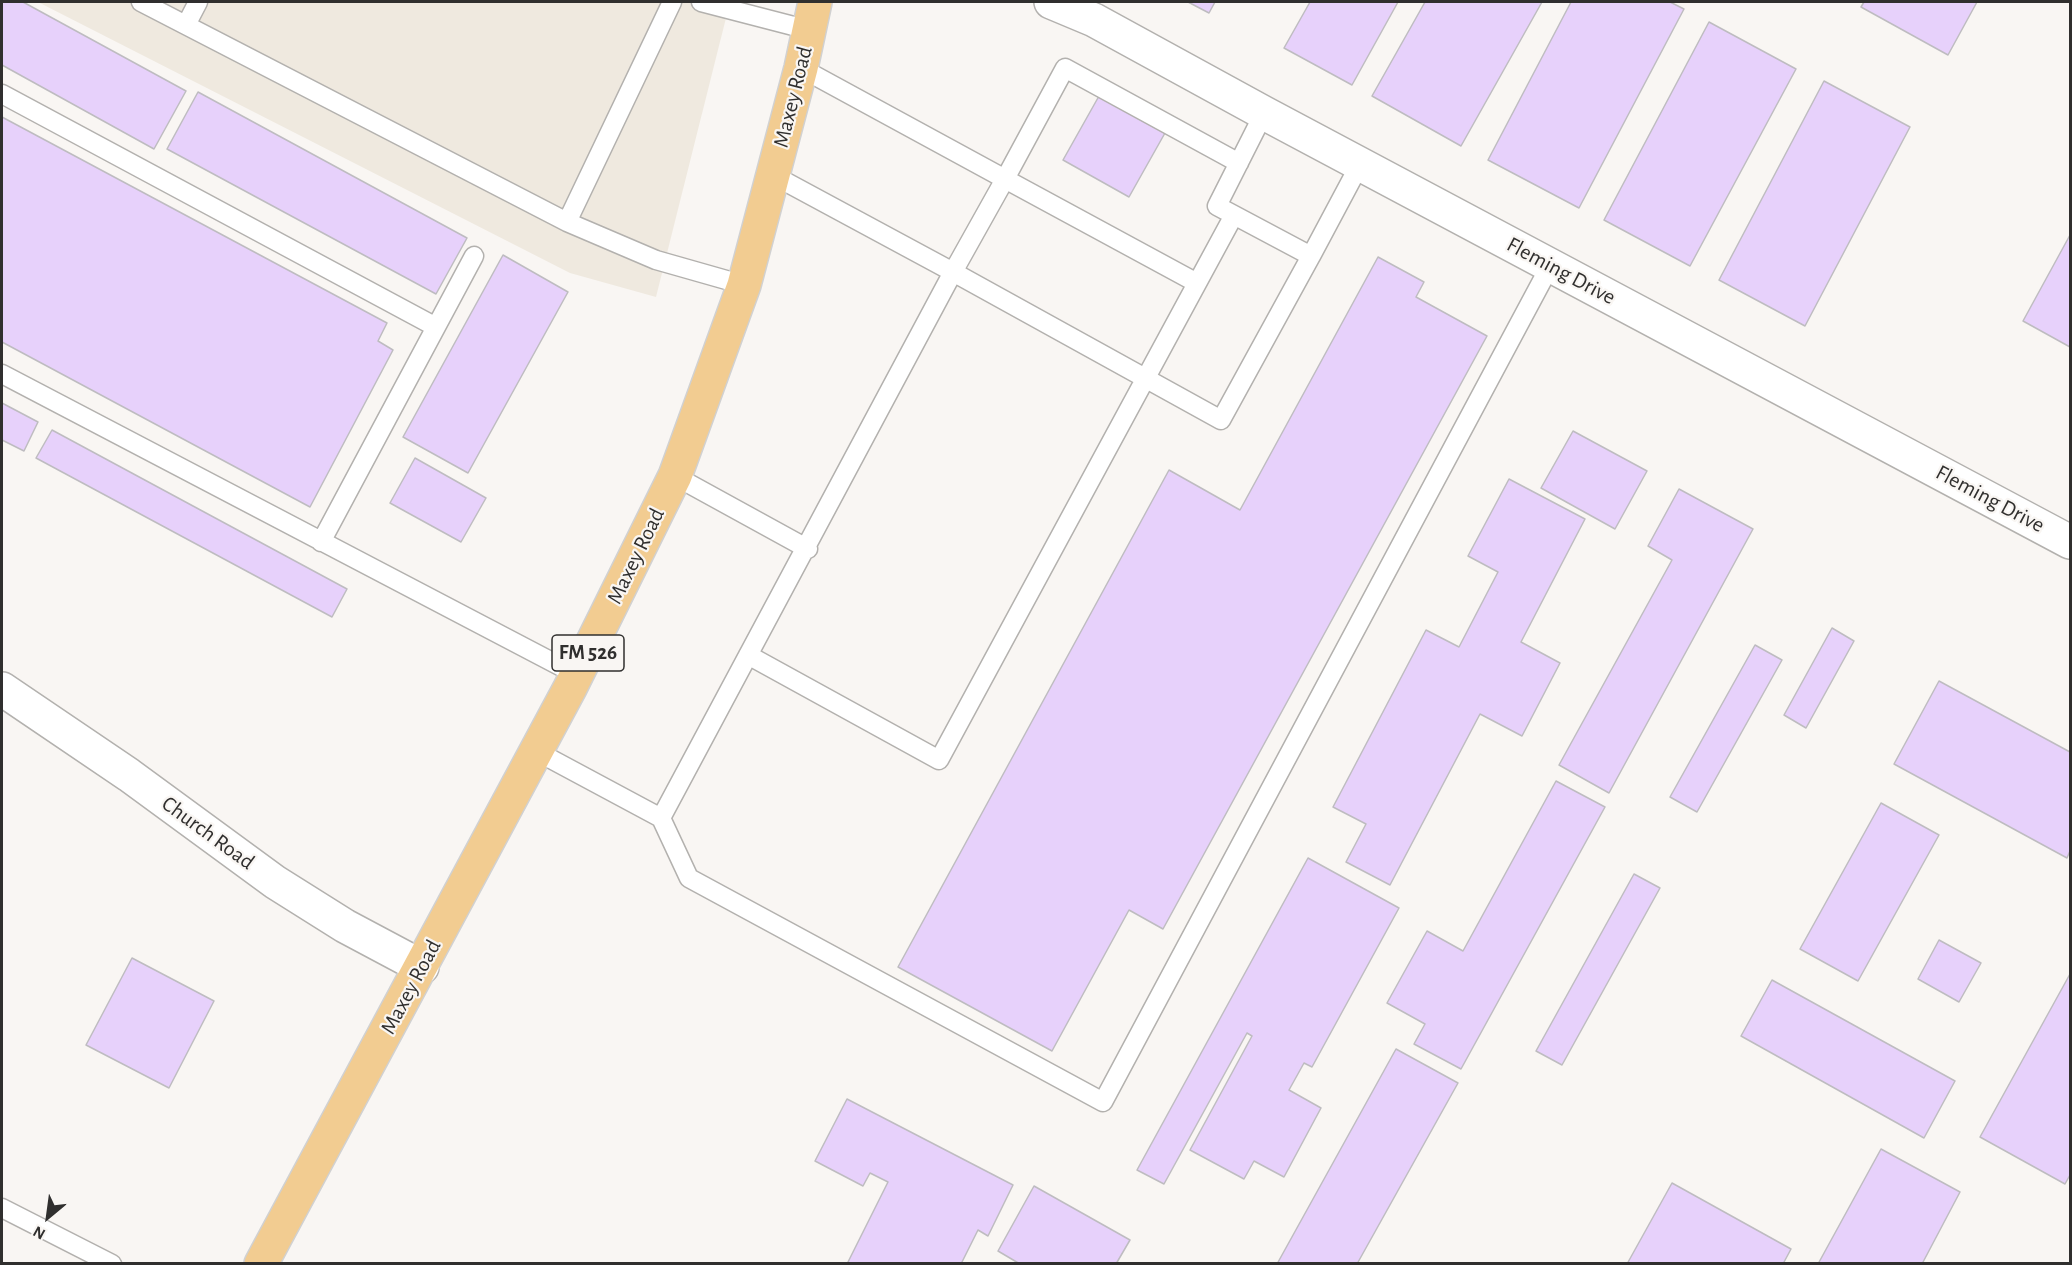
<!DOCTYPE html>
<html>
<head>
<meta charset="utf-8">
<style>
	body { margin:0 }
	#map { position:relative; width:2072px; height:1265px; overflow:hidden; background:#f9f6f3; font-family:"Alegreya Sans",sans-serif }
	canvas { display:block }
	.frame { position:absolute; inset:0; border:3px solid #302f2e; pointer-events:none }
	.north { position:absolute; left:18px; top:1187px; width:60px; height:60px; -webkit-text-stroke:4px #f9f6f3; paint-order:stroke; rotate:209deg; font-size:16px; font-weight:700; line-height:24px; text-align:center; color:#302f2e }
	.north::after { content:''; display:block; margin:auto; width:21px; height:27px; background:#302f2e; clip-path:polygon(50% 0,100% 100%,50% 72%,0 100%) }
</style>
</head>
<body>
<div id="map">
<canvas width="2072" height="1265"></canvas>
<div class="frame"></div>
<div class="north">N</div>
</div>
<script>
const ctx = document.querySelector('canvas').getContext('2d');
ctx.lineJoin = 'round';
function fill(path, color) { ctx.fillStyle = color; ctx.fill(path, 'evenodd'); }
function trace(path, color, width, dash) { ctx.strokeStyle = color; ctx.lineWidth = width; ctx.lineCap = dash ? 'butt' : 'round'; ctx.setLineDash(dash || []); ctx.stroke(path); }
function drawText(font, color, halo, rows, align = 'center') {
  ctx.font = font + ' "Alegreya Sans",sans-serif'; ctx.lineWidth = 4.5; ctx.setLineDash([]); ctx.textBaseline = 'middle'; ctx.strokeStyle = halo; ctx.fillStyle = color; for (const [text, x, y, turn = 0] of rows) {
    ctx.save(); ctx.translate(x, y); ctx.rotate((+turn || 0) * Math.PI / 180); ctx.textAlign = isNaN(turn) ? turn : align; if (halo) ctx.strokeText(text, 0, 0); ctx.fillText(text, 0, 0); ctx.restore();
  }
}
fill(new Path2D(`
	M38 2H730L656 297 570 273Z`), '#efe9df');
const building = new Path2D(`
	M2 2H23L186 91 154 149 2 65Z
	M1188 2H1215L1209 13Z
	M1310 2H1398L1352 85 1284 48Z
	M1425 2H1542L1461 146 1372 96Z
	M1571 2H1670L1684 9 1579 208 1488 160Z
	M1864 2H1977L1948 55 1861 7Z
	M1709 22 1796 69 1690 266 1604 220Z
	M1824 81 1910 127 1805 326 1719 280Z
	M198 92 467 238 436 294 167 149Z
	M1099 96 1165 133 1129 197 1063 160Z
	M2 117 387 323 378 341 393 350 310 507 2 342Z
	M2070 235V347L2023 321Z
	M503 255 568 292 468 473 403 437Z
	M1378 257 1424 282 1416 297 1487 336 1163 929 1129 910 1052 1051 898 967 1169 470 1240 510Z
	M2 403 38 422 24 451 2 440Z
	M52 430 347 589 332 617 36 458Z
	M1573 431 1647 471 1615 529 1541 488Z
	M415 458 486 498 461 542 390 503Z
	M1509 479 1585 519 1521 642 1560 663 1522 736 1480 714 1390 885 1346 862 1366 824 1333 807 1426 630 1459 647 1498 572 1468 556Z
	M1679 489 1753 529 1609 793 1559 765 1672 560 1648 546Z
	M1832 628 1854 641 1806 728 1784 715Z
	M1755 645 1782 660 1697 812 1670 797Z
	M1939 681 2070 752V851L2067 858 1894 764Z
	M1556 781 1605 807 1461 1069 1414 1044 1425 1024 1387 1003 1427 931 1463 951Z
	M1881 803 1939 835 1858 981 1800 949Z
	M1308 858 1399 908 1312 1067 1304 1063 1289 1090 1321 1108 1284 1177 1254 1161 1244 1179 1190 1150 1252 1036 1247 1033 1164 1184 1137 1170Z
	M1634 874 1660 888 1562 1065 1536 1051Z
	M1939 940 1981 963 1959 1002 1918 979Z
	M132 958 214 1001 169 1088 86 1045Z
	M2070 974V1175L2065 1184 1980 1137Z
	M1772 980 1955 1081 1924 1138 1741 1036Z
	M1396 1049 1458 1083 1357 1264H1277Z
	M847 1099 1013 1185 988 1236 978 1230 961 1264H847L888 1182 870 1173 863 1186 815 1161Z
	M1881 1149 1960 1192 1922 1264H1818Z
	M1672 1183 1791 1249 1783 1264H1627Z
	M1034 1186 1130 1240 1116 1264H1020L998 1251Z`);
fill(building, '#e7d1fb');
trace(building, '#bebcc0', 1.5);
const lane = new Path2D(`
	M141 2 567 222 656 260 744 285
	M701 2 809 30
	M186 25 198 2
	M2 94 436 327 321 542
	M1264 113 1217 206 1311 256 1360 164
	M773 175 953 272 1005 179 801 68
	M567 222 672 2
	M1197 283 1005 179 1065 68 1239 163
	M436 327 474 256
	M2 374 577 675
	M675 476 808 549
	M748 655 939 760 1234 215
	M536 751 661 818 953 272 1221 420 1311 256
	M661 818 689 878 1103 1102 1550 266
	M2 1208 112 1264`);
const street = new Path2D(`
	M1051 2 1094 20 1264 113 2070 542
	M2 689 129 775 275 882 345 926 422 967`);
const primary = new Path2D(`
	M261 1264 570 688 675 476 744 285 801 68 815 2`);
trace(lane, '#b3b1ae', 21);
trace(street, '#b3b1ae', 36);
trace(primary, '#d1d1d1', 36);
trace(lane, '#fff', 18);
trace(street, '#fff', 33);
trace(primary, '#f2cc91', 33);
for (const [x, y, w] of [
	[588,653,72]
]) { const box = new Path2D(); box.roundRect(x - w / 2, y - 18, w, 36, 4.5); ctx.fillStyle = '#f9f6f3'; ctx.fill(box); trace(box, '#302f2e', 1.5); }
drawText('bold 21px', '#302f2e', null, [
	["FM 526",588,653]
]);
drawText('22px', '#302f2e', '#f9f6f3', [
	["Maxey Road",793,97,-76],
	["Fleming Drive",1561,271,28],
	["Fleming Drive",1990,499,28],
	["Maxey Road",636,556,-64],
	["Church Road",208,833,36],
	["Maxey Road",411,987,-62]
]);
</script>
</body>
</html>
